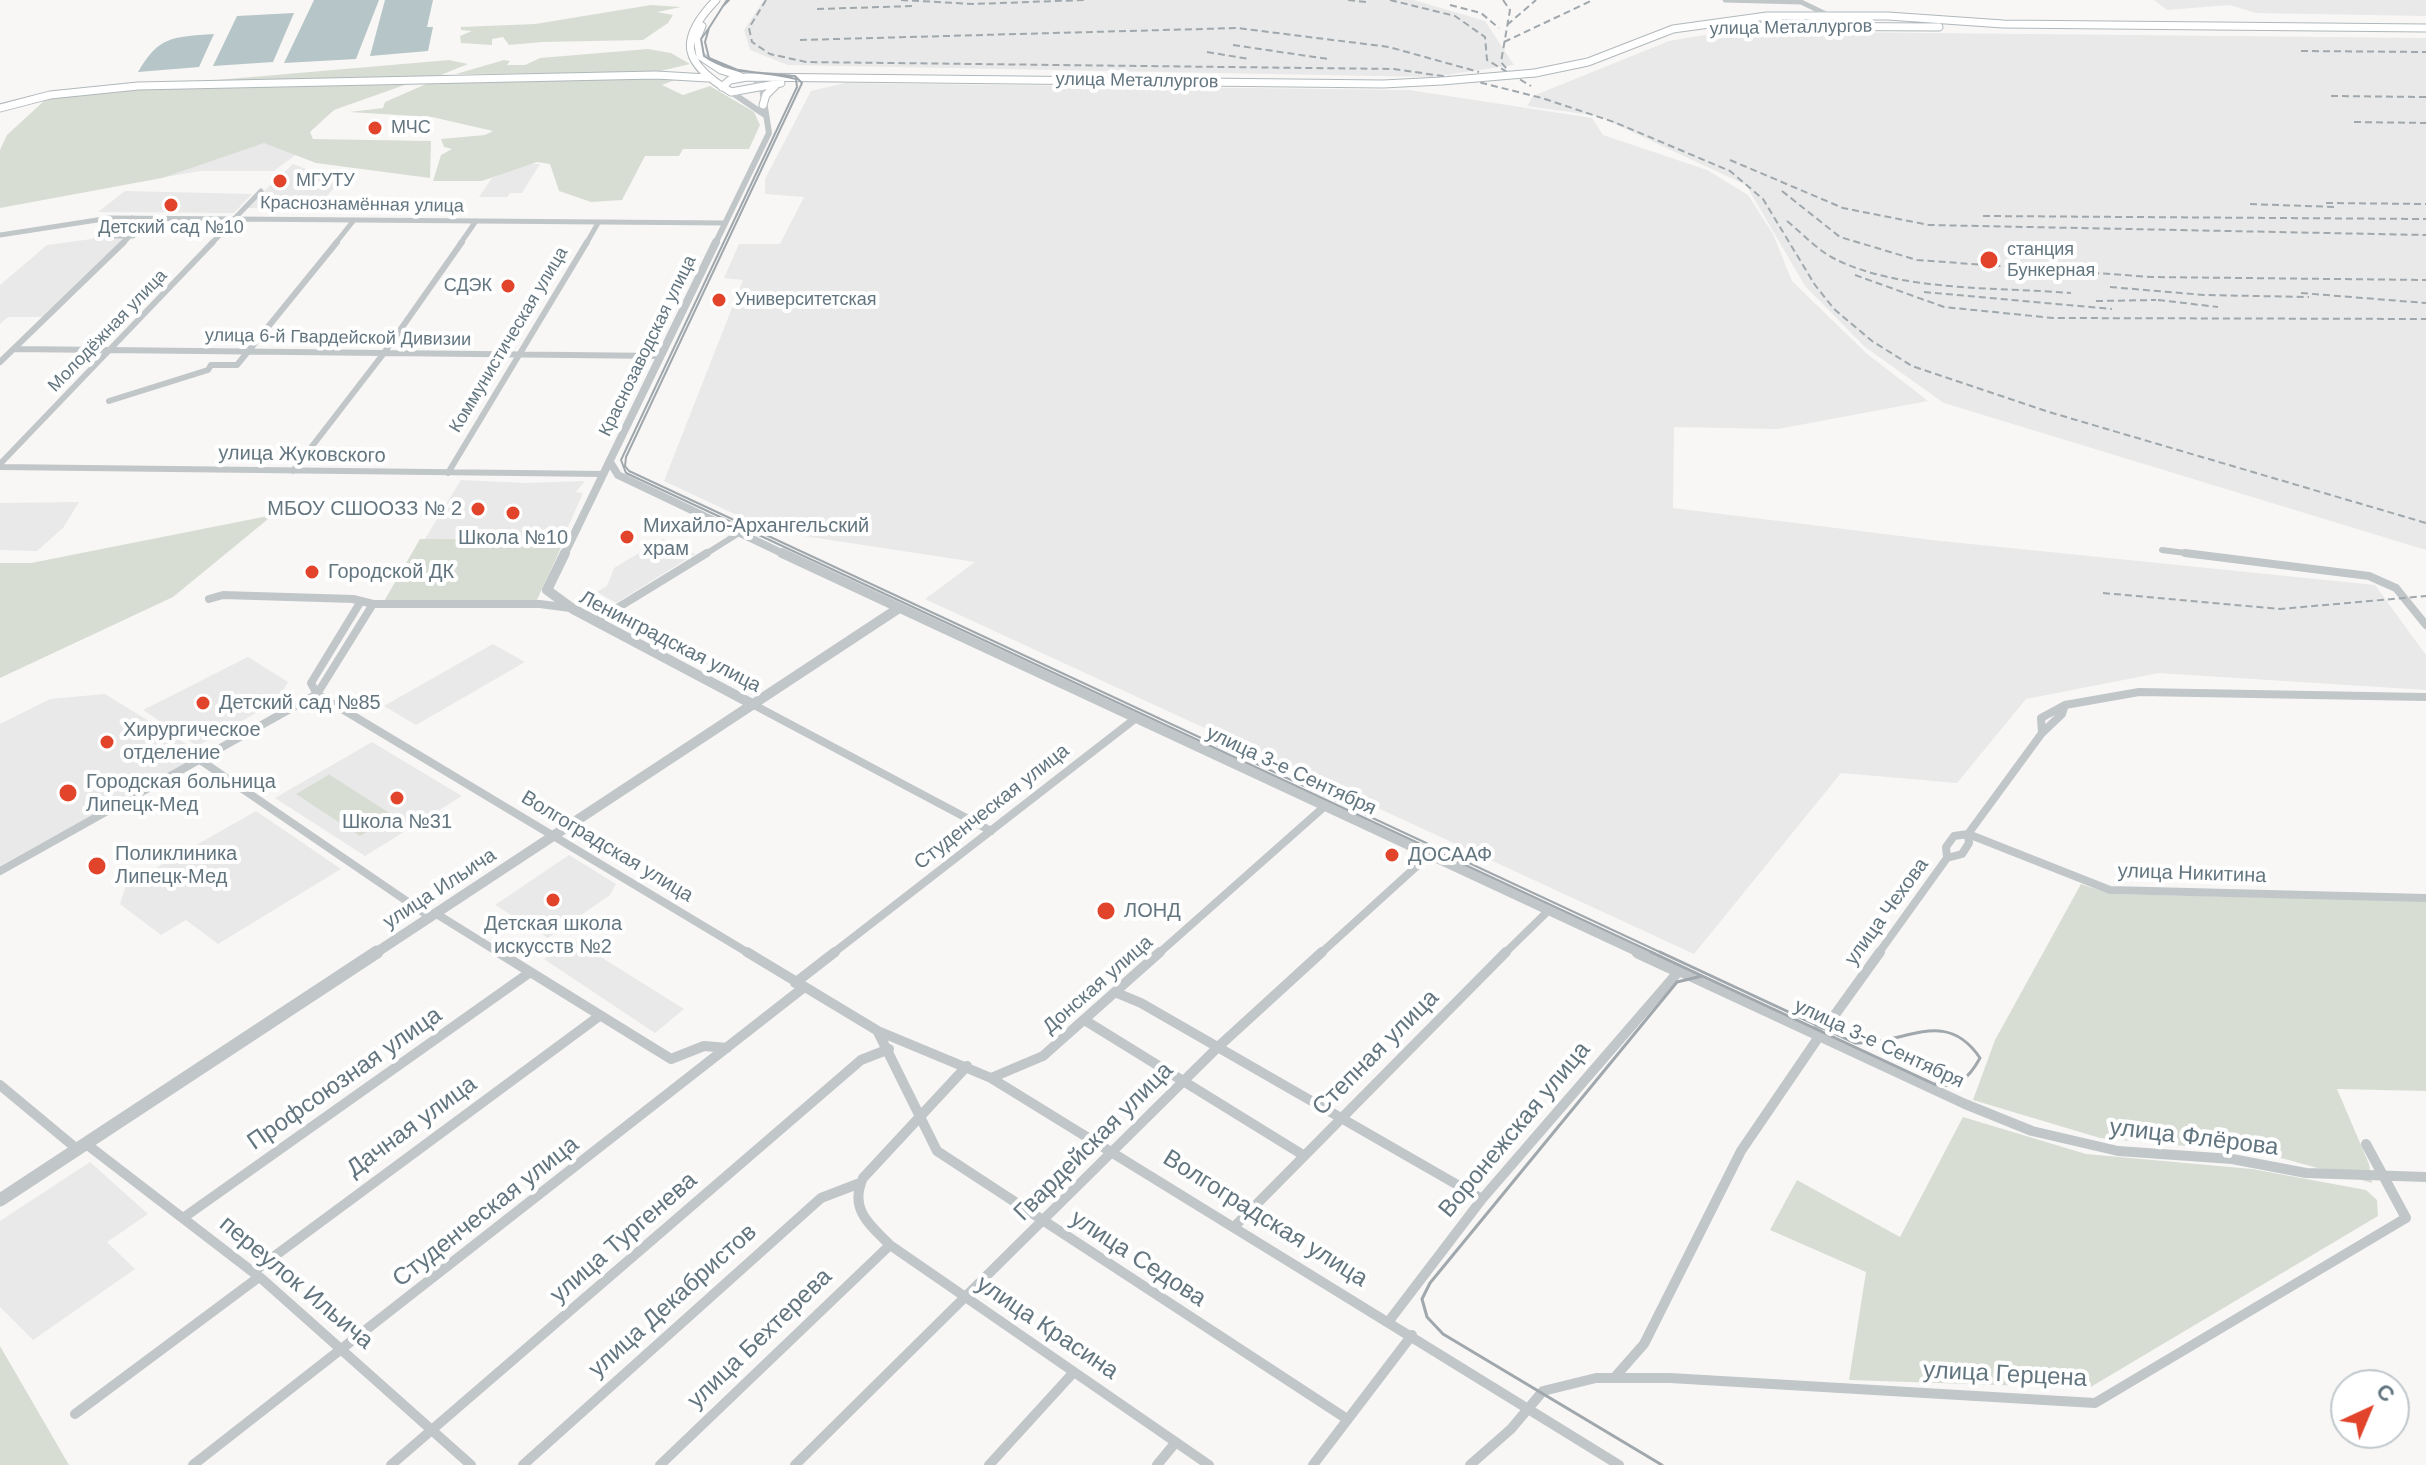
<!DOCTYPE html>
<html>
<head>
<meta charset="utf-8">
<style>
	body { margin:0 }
	#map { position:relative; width:2426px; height:1465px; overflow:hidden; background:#f8f7f5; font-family:Arial,sans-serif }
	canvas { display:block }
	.north { position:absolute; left:2330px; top:1369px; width:80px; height:80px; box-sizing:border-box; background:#fff; border:2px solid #c1c8cc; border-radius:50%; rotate:44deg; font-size:22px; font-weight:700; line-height:32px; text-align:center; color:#637680 }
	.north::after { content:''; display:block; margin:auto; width:28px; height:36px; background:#e1432b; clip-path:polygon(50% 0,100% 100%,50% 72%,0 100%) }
</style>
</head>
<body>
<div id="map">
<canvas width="2426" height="1465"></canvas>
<div class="north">С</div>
</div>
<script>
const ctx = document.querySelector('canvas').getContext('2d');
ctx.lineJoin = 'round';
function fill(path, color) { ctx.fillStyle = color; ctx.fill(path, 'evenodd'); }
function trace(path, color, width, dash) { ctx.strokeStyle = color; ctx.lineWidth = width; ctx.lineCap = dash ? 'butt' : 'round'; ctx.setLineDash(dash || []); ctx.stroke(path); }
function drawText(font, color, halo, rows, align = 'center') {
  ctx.font = font + ' Arial,sans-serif'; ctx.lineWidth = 8; ctx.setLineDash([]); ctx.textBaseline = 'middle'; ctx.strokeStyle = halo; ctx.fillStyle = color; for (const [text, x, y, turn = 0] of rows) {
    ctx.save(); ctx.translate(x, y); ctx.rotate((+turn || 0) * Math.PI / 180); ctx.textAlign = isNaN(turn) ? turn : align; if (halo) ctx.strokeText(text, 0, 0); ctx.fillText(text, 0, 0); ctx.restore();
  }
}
fill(new Path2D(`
	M764 0H1414L1485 21 1514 65 1431 77 788 65 750 50 744 30Z
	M2154 0H2426V16L2256 13 2230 5 2167 10Z
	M1729 31 2426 38V550L1944 403 1865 347 1805 286 1746 185 1598 116 1527 106 1533 96 1669 41Z
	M845 83 1409 90 1592 118 1603 135 1707 170 1748 195 1773 234 1792 281 1866 353 1928 401 1778 429 1674 427 1673 508 1941 541 2375 585 2426 655V690L2159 673 2026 699 1957 783 1841 773 1694 954 925 599 975 562 771 531 664 481 743 280 724 278 739 244H780L804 197 765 194V179L811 91Z
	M218 121 302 150 274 171H200L0 206Z
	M293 164 339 182 316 209 246 208Z
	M525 164H540L522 193H510L507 197H479L492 178Z
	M125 191 252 194 234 213 98 212Z
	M108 228 136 229 43 317H8L0 324V285L47 245 92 239Z
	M461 480 526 483 585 481 576 492 583 493 563 538 425 539Z
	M79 502 63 528 37 551 0 550V503Z
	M662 539 695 554 616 603 597 592 607 586 614 568Z
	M493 644 525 662 416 725 384 706Z
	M248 657 288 682 276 702 197 746 143 710Z
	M105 694 204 755 0 866V724L50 699Z
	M372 742 462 796 365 856 275 798Z
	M256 811 341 869 218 944 186 920 161 935 120 904 126 885Z
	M569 855 616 884 610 895 548 938 495 905Z
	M572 939 684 1009 655 1033 544 959Z
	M90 1162 148 1214 107 1242 135 1269 33 1340 0 1307V1221Z`), '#e8e9e8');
fill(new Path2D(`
	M651 5 681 7 657 12 673 15 668 23 643 40 542 42 509 45 503 37 492 39V45L461 43 460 36 472 31 461 30V27L535 24Z
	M648 49 671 53 690 64 652 73 456 74 504 60 510 61 507 65H525L540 58Z
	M449 60 468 64 436 77 182 83Z
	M682 77 662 85 683 95 710 86 754 112 760 125 749 149H683L679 156H645L622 200 591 202 559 191 550 164 537 162 482 181H433L441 155 452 149 444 147 441 139 485 135 493 131 432 117 349 112 383 108 385 102 433 81Z
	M413 82 334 110 310 132 313 139 431 141 430 178 316 163 264 143 162 178 0 208V150L7 135 45 100 104 90Z
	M273 515 173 597 0 678V563H31Z
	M420 539H565L536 602 383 603Z
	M330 774V775L394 816 360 836 296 794Z
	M2081 884 2111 894 2426 901V1091L2337 1089 2369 1164 2372 1183 2263 1153 2100 1138 1973 1100 1995 1040Z
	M1963 1117 2086 1154 2252 1169 2366 1190 2377 1200 2378 1216 2089 1388 1849 1380 1866 1272 1770 1230 1797 1180 1900 1237Z
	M0 1346 69 1465H0Z`), '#d8ddd4');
fill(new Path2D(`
	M314 0H379L356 59 284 63Z
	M385 0H433L427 27H433L428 51 370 56Z
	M294 13 273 62 213 66 237 16Z
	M214 34 199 67 138 72C159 36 172 37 214 34Z`), '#b6c5c7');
const secondary = new Path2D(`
	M716 0C676 41 684 64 731 92L781 83
	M702 26 697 38 700 56 721 70 740 76
	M1741 26 1939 27
	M1535 73 1588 62 1673 29 1767 16H1888L2003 24 2426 28
	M722 87 730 80 747 77 1383 84 1442 81
	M763 105 766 95 776 85
	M0 108 50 95 138 86 656 75 708 78`);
trace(secondary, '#b1b8bc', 9);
trace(new Path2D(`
	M1725 0 1801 2 1828 15
	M132 218 115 236H133
	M235 218 261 191
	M0 235 110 218 725 223
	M122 244 130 236
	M211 244 236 218
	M335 244 354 220
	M460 244 476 221
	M586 244 598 223`), '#c1c6c9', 5);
trace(new Path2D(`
	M14 349 661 356
	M0 362 124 242
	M109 401 208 370 211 365H237L337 242
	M0 464 213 242
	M0 467 603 474
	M293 471 384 353 462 242
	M448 473 587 242
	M2162 550 2201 555
	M704 555 739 533`), '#c1c6c9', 6);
trace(new Path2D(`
	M2185 553 2369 576 2396 588 2426 625
	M209 599 223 595 353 599 373 604H540L570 608
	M596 621 707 553
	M317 694 750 954
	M317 694 311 683 361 601
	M754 705 991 831
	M2042 733 2041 718 2065 705
	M200 760 430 917
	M1947 858 1946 847 1954 836 1968 834 2110 890 2426 898
	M0 871 317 694 373 604
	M435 913 501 954
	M832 954 1136 718
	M1158 954 1325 806
	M1320 954 1429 855
	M1504 954 1548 911
	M1878 954 1947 858 1962 854 1969 843 1968 834 2042 733 2062 714 2065 705 2139 692 2426 697`), '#c1c6c9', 8);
trace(new Path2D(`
	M498 952 671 1059 704 1046 727 1048
	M747 952 878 1031 991 1078 1619 1465
	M795 983 835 952
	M1117 993 1141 1003 1482 1199
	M1086 1021 1303 1155
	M878 1032 937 1151 1347 1419
	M967 1066 863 1178C849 1209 869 1224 890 1245L1209 1465
	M991 1078 1043 1056 1160 952
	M0 1085 77 1149
	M85 1143 262 1279 471 1465
	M183 1218 529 973
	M1234 1227 1506 952
	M253 1272 598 1017
	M1389 1321 1482 1199 1679 971 1965 1104 2032 1131 2118 1151 2232 1159 2306 1173 2426 1177
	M1614 1378 1644 1344 1741 1151 1816 1041 1820 1020 1834 1016 1880 952
	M75 1414 259 1277
	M193 1465 803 988
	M391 1465 861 1060 889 1049
	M523 1465 821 1198 860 1183
	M660 1465 890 1245
	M795 1465 1218 1047 1322 952
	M989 1465 1073 1373
	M1157 1465 1176 1442
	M1313 1465 1412 1335
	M1470 1465 1511 1429 1543 1391 1596 1378H1670L2095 1403 2406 1218 2366 1144`), '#c1c6c9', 10);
trace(new Path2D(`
	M731 92 765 115
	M715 244 769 133 762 88 754 78`), '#c1c6c9', 6);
trace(new Path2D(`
	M610 462 618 475 786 555
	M564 555 716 242`), '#c1c6c9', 8);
trace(new Path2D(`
	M565 553 547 590 573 609 754 705
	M782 553 1643 954
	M374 954 899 608`), '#c1c6c9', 10);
trace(new Path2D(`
	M1638 952 1679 971
	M0 1200 377 952`), '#c1c6c9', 13);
trace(secondary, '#fff', 7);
trace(new Path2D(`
	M723 6 727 0
	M723 6 729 0
	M709 28 705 42 709 58 740 71 795 76 802 83 626 457 625 466 629 471 1664 954
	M709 28 701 39 704 56C732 76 764 70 796 79L797 87 621 460 626 473 1656 954
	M709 28 723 6
	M709 28 723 6`), '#a0a8ad', 2);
trace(new Path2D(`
	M1651 952 1934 1084C1958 1089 1969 1078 1980 1058 1945 1006 1905 1045 1855 1043L1660 952
	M1662 1465 1443 1334 1427 1317 1422 1299 1430 1283 1677 982 1702 976`), '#a0a8ad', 3);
trace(new Path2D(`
	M766 0 749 28 752 42 770 54 806 62 1394 69 1470 80 1542 98 1614 122 1730 171 1763 199 1815 285 1834 309 1872 341 1912 366 2049 412 2426 523
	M901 0 973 4 1085 0
	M1348 0 1366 2
	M1390 0 1455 16 1485 37 1487 60 1531 86
	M1503 0 1510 10 1501 62 1511 74
	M1450 5 1481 13 1499 28
	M817 9 913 6
	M1507 25 1536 0
	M800 40 1237 28 1389 47 1479 72
	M1504 42 1593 0
	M1233 45 1328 59
	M2301 51 2426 52
	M1207 52 1249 59
	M2331 96 2426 97
	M2354 122 2426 123
	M1730 160 1843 208 1929 225 2426 235
	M1782 191 1840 237 1917 260 2151 277 2426 280
	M2326 203 2426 204
	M2250 204 2336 207
	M1983 216 2426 219
	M1787 221C1803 234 1817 250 1835 259 1901 292 1998 287 2071 293
	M1855 275 1944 307 2053 318 2426 319
	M2110 287 2204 295 2309 297
	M1924 292 2112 309
	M2301 293 2426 303
	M2158 300 2218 307
	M2096 301 2156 300
	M2103 593 2280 609 2426 596`), '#a0a8ad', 2, [7, 4]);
const secondaryBridge = new Path2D(`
	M1442 81 1535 73`);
trace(secondaryBridge, '#b1b8bc', 9, []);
trace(secondaryBridge, '#fff', 7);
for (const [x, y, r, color] of [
	[375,128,8,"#e1432b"],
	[280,181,8,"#e1432b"],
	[171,205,8,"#e1432b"],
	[1989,260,10,"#e1432b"],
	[508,286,8,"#e1432b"],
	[719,300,8,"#e1432b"],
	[478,509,8,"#e1432b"],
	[513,513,8,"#e1432b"],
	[627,537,8,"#e1432b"],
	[312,572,8,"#e1432b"],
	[203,703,8,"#e1432b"],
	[107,742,8,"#e1432b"],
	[68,793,10,"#e1432b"],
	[397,798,8,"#e1432b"],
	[1392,855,8,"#e1432b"],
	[97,866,10,"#e1432b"],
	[553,900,8,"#e1432b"],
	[1106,911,10,"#e1432b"]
]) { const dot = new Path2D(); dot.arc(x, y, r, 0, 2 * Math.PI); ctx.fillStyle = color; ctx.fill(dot); trace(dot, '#fff', 3); }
drawText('18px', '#637680', '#fff', [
	["улица Металлургов",1791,28,-1],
	["улица Металлургов",1137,81,1],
	["Краснознамённая улица",362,205,1],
	["Молодёжная улица",108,331,-46],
	["улица 6-й Гвардейской Дивизии",338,338,1],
	["Коммунистическая улица",509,340,-59],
	["Краснозаводская улица",648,346,-64]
]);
drawText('18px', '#637680', '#fff', [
	["МЧС",391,128],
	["МГУТУ",296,181],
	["Детский сад №10",171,228,"center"],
	["станция",2007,250],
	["Бункерная",2007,271],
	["СДЭК",492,286,"right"],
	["Университетская",735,300]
], 'left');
drawText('20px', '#637680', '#fff', [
	["улица Жуковского",302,455,1],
	["Ленинградская улица",670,642,27],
	["улица 3-е Сентября",1291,771,25],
	["Студенческая улица",992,807,-38],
	["Волгоградская улица",607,847,31],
	["улица Никитина",2192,874,2],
	["улица Ильича",440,889,-33],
	["улица Чехова",1887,912,-54],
	["Донская улица",1098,985,-41],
	["улица 3-е Сентября",1879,1044,25]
]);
drawText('20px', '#637680', '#fff', [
	["МБОУ СШООЗЗ № 2",462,509,"right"],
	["Михайло-Архангельский",643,526],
	["храм",643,549],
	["Школа №10",513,538,"center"],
	["Городской ДК",328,572],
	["Детский сад №85",219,703],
	["Хирургическое",123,730],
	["отделение",123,753],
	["Городская больница",86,782],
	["Липецк-Мед",86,805],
	["Школа №31",397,822,"center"],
	["Поликлиника",115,854],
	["Липецк-Мед",115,877],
	["ДОСААФ",1408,855],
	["ЛОНД",1124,911],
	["Детская школа",553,924,"center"],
	["искусств №2",553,947,"center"]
], 'left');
drawText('24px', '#637680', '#fff', [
	["Степная улица",1376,1053,-45],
	["Профсоюзная улица",345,1079,-35],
	["Дачная улица",412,1127,-36],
	["Воронежская улица",1515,1130,-50],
	["улица Флёрова",2194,1138,7],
	["Гвардейская улица",1094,1142,-45],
	["Студенческая улица",486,1212,-38],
	["Волгоградская улица",1265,1219,32],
	["улица Тургенева",624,1238,-41],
	["улица Седова",1138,1259,33],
	["переулок Ильича",296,1283,40],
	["улица Декабристов",673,1301,-42],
	["улица Красина",1047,1328,34],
	["улица Бехтерева",760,1339,-44],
	["улица Герцена",2005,1375,3]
]);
</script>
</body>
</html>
